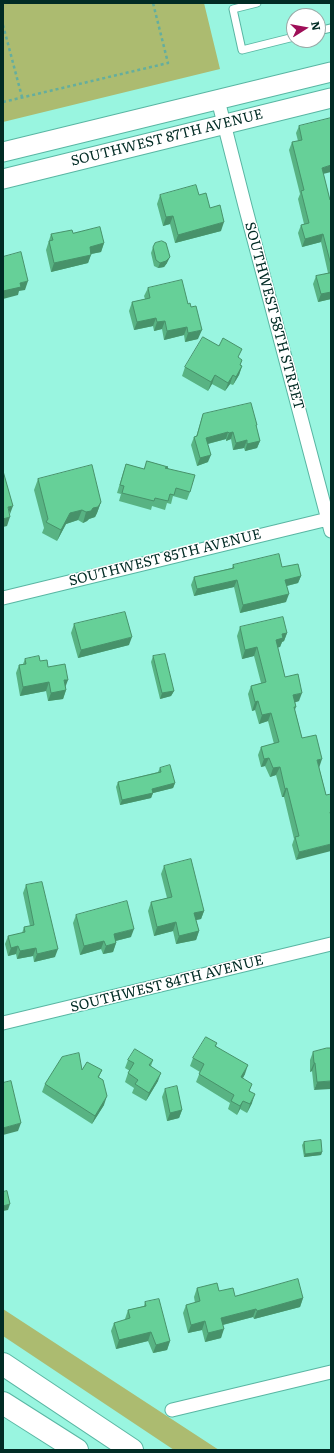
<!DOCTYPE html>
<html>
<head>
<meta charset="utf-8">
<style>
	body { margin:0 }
	#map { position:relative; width:334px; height:1453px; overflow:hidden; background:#99f5e0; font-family:Literata,serif }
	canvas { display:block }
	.frame { position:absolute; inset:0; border:4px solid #012b24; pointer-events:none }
	.north { position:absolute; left:286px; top:8px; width:40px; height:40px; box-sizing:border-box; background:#fff; border:1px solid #99aaa7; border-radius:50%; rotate:79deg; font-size:11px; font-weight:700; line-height:16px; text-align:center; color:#012b24 }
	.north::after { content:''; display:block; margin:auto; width:14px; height:18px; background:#9f0f58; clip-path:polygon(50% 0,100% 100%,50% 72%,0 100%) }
</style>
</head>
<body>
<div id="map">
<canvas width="334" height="1453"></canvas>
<div class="frame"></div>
<div class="north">N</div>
</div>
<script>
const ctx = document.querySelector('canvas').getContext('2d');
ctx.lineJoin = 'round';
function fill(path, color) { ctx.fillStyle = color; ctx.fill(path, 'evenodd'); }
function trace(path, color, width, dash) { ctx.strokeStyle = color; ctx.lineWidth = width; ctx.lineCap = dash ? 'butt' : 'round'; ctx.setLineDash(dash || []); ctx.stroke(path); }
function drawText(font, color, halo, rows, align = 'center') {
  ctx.font = font + ' Literata,serif'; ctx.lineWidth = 3; ctx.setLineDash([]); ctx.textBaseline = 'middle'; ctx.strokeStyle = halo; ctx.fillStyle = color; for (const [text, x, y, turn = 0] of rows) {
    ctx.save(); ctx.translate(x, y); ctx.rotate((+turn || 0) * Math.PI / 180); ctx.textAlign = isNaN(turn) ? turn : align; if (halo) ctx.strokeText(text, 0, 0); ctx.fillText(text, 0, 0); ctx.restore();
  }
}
fill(new Path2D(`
	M3 3H204L220 69 3 122Z
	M3 1309 219 1450H174L3 1336Z`), '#acbb70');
const service = new Path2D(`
	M257 3 233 9 242 50 294 37
	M318 31 331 28`);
const minor = new Path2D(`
	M218 100 245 206 331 531
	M3 598 328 519
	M3 1023 331 944
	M172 1410 331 1372`);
const secondary = new Path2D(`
	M3 152 331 72
	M3 179 331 98`);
const motorway = new Path2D(`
	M3 1364 132 1450
	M3 1403 77 1450`);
trace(service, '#59b6a3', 9);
trace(minor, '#59b6a3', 15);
trace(secondary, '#59b6a3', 21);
trace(motorway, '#59b6a3', 24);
trace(new Path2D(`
	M3 25 22 97
	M3 102 168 63 153 3`), '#64ae9e', 2.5, [3, 3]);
trace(service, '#fff', 7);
trace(minor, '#fff', 13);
trace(secondary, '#fff', 19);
trace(motorway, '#fff', 22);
fill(new Path2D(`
	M299 126 323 174 330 200H331V299L318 302 313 284 316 276 328 273 321 242 302 247 298 233 301 225 304 224 298 199 300 194 289 150 292 142 298 141 296 133Z
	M160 195H199L210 208 221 231 175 243 170 224 163 226 157 204Z
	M73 233 104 243 101 252 91 254 88 263 51 272 46 250 51 234Z
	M153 247 167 263 164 267 158 268 154 266 151 253Z
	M148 288 188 304 198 339 185 342 184 335 164 340 162 329 154 331 153 326 134 330 129 311 132 302 145 299 144 296Z
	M239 358 240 365 242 366 239 375 233 385 230 384 225 391 212 384 208 391 182 376 185 367Z
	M203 414 256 428 260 441 257 448 245 451 244 448 233 450 231 439 226 441V439L208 444V462L197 466 191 445 194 437H196Z
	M147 461 168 467V468L190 492 187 500 173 496 171 504 167 503 165 510 152 506 151 510 119 501 121 494 117 493 123 473 126 464 144 469Z
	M38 479 101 502 97 513 95 517 89 519 87 521 83 523 78 520 66 524 57 541 42 533 44 528 34 490Z
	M233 565 282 567 301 576 298 583 287 586 286 602 240 613 234 587 194 596 191 585 194 577 232 568Z
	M74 624 129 645 78 658 71 633Z
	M240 627 287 633 284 641 282 642 280 647H277L285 677 299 701 295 702 296 707 295 710 302 738 319 767 326 795 296 860 292 845 294 839 284 797H282L276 775 270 777 265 766 261 767 258 755 261 747 274 744 268 721 259 724 255 710 252 711 248 694 251 686 261 683 254 656 242 659 237 636Z
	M153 656 174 691 171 696 160 699 151 662Z
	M25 659 48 667 65 687 66 690 63 699 48 701 46 691 20 696 16 673 19 665 23 664Z
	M160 768 175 783 173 788 153 793 151 798 120 805 116 787 118 782 158 772Z
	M164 866 204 911 201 919 196 920 199 931 196 940 176 944 173 931 154 936 148 911 151 902 167 898 161 874Z
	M26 885 55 957 34 962 33 956 17 959 16 954 8 956 5 944 8 936 22 933 24 927 30 926 23 893Z
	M76 915 131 937 116 941V943L113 952 103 954 101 949 80 955 73 923Z
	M217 1043 216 1046 245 1074 243 1078 250 1091 252 1103 247 1113 240 1109 237 1115 228 1109 230 1103 196 1082 200 1072 190 1066 193 1058Z
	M331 1048 314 1090 312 1071 310 1072V1060L313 1052Z
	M128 1060H153L151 1066 158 1081 146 1101 132 1093 134 1088 125 1082 128 1073 130 1071 125 1068Z
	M82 1070H102L99 1077 104 1105 92 1124 42 1092 45 1084Z
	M165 1089 182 1110 179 1118 167 1121 162 1097Z
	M304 1142 322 1152 321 1155 304 1157 302 1145Z
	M197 1288 219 1291 235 1296 303 1298 300 1307 254 1319 253 1317 223 1325 221 1338 205 1342 202 1330 188 1333 183 1313 186 1305 195 1303 194 1297Z
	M145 1302 170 1341 167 1350 153 1353 148 1341 116 1349 111 1331 114 1323 126 1320 125 1319 128 1310 144 1306Z`), '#58b383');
fill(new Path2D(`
	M331 165V172L319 175 322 168Z
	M173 216 170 224 163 226 166 217Z
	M224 222 221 231 175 243 178 235Z
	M323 234 321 242 302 247 305 239Z
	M104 243 101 252 86 255 90 247Z
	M91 255 88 263 51 272 54 263Z
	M170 257 167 263 164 267 158 268 160 263Z
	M28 281 25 290 19 291 18 295 3 299V291L20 283Z
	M331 292V299L318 302 321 294Z
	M156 318 153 326 134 330 137 322Z
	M165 321 162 329 154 331 157 322Z
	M187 327 184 335 164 340 167 331Z
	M202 330 198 339 185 342 188 333Z
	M242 366 239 375 233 385 236 377Z
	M215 375 212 384 208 391 211 382Z
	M233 375 230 384 225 391 228 383Z
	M228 432 226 439 203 445 206 438Z
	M233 432 231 439 226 441 229 433Z
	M247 440 244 448 233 450 236 443Z
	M260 441 257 448 245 451 247 444Z
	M211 455 208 462 197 466 200 458Z
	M101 502 97 513 95 517 89 519 87 521 83 523 86 512Z
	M13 506 10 514 8 507Z
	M82 510 78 520 66 524 57 541 61 530 70 513Z
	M10 517 7 526 3 527V519Z
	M301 576 298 583 282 587 285 580Z
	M237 580 234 587 194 596 197 589Z
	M289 594 286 602 240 613 243 605Z
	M287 633 284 641 282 642 280 647 273 649 276 640 282 634Z
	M132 637 129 645 78 658 81 650Z
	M257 647 254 656 242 659 245 650Z
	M64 680H68L65 688Z
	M49 682 46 691 20 696 23 687Z
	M66 690 63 699 48 701 51 693Z
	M174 691 171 696 160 699 162 693Z
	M302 693 299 701 290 704 293 695Z
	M258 701 255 710 252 711 255 702Z
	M271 713 268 721 259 724 262 715Z
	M269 758 265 766 261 767 264 759Z
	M322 759 319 768 317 760Z
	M280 767 276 775 270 777 273 768Z
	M175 783 173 788 153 793 151 798 120 805 122 800 152 789Z
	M287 788 284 797H282L285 789Z
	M331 844V851L296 860 299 852Z
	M204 911 201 919 191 921 194 913Z
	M176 922 173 931 154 936 157 927Z
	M134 929 131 937 111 942 114 934Z
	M199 931 196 940 176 944 179 936Z
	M104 941 101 949 80 955 84 946Z
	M116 943 113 952 103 954 106 946Z
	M18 946 16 954 8 956 11 948Z
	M36 948 33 956 17 959 20 951Z
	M58 949 55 957 34 962 37 954Z
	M314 1063H315L312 1071 310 1072Z
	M248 1065 245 1074 238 1086 241 1077Z
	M161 1073 158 1081 146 1101 149 1093Z
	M331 1081V1089L314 1090 317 1082Z
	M255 1094 252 1103 247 1113 250 1104Z
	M107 1096 104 1105 92 1124 95 1116Z
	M243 1101 240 1109 237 1115 240 1106Z
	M182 1110 179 1118 167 1121 170 1113Z
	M21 1123 18 1131 3 1135V1128Z
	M322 1152 321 1155 304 1157 305 1154Z
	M10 1204 8 1210 3 1211V1206Z
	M303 1298 300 1307 254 1319 257 1311Z
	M256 1309 253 1317 218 1326 221 1318Z
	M205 1321 202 1330 188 1333 191 1325Z
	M224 1329 221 1338 205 1342 208 1333Z
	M151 1332 148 1341 116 1349 119 1340Z
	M170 1341 167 1350 153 1353 156 1345Z`), '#47926a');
const building = new Path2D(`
	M331 118V165L322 168 330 200H331V265L323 234 305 239 301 225 309 223 301 191 304 190 292 142 302 140 299 126Z
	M196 185 199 195 206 193 210 208 220 205 224 222 178 235 173 216 166 217 160 195Z
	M100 227 104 243 90 247 91 255 54 263 49 241 53 240 51 234 72 230 73 233Z
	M162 241 166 243 170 257 166 261 160 263 156 260 153 247 155 243Z
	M21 252 28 281 20 283 21 287 3 291V257Z
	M331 273V292L321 294 316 276Z
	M182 280 188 304 190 303 191 307 196 306 202 330 188 333 187 327 167 331 165 321 157 322 156 318 137 322 132 302 150 298 148 288Z
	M203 337 219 346 223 338 242 349 238 357 242 360 240 365 242 366 236 377 233 375 228 383 215 375 211 382 185 367Z
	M251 403 257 425H256L260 441 247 444V440L236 443 233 432 229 433 228 432 206 438 211 455 200 458 194 437 197 436 203 414Z
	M147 461 168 467 165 468 195 475 190 492 176 488 174 495 170 494 168 501 155 498 154 501 122 493 124 486 120 485 126 464 144 469Z
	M92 465 101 502 98 507 93 508 91 511 86 512 82 510 70 513 61 530 46 522 48 519 38 479Z
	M3 471 13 506 8 507 10 517 3 519Z
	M279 554 282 567 298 564 301 576 285 580 289 594 243 605 237 580 197 589 194 577 234 568 233 565Z
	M125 612 132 637 81 650 74 624Z
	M283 617 287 633 282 634 283 638 276 640 285 677 298 674 302 693 293 695 296 707H294L302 738 316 735 322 759 317 760 326 795 331 794V812H330L331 816V844L299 852 295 837 299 836 287 788 285 789 280 767 273 768 269 758 264 759 261 747 279 742 271 713 262 715 258 701 255 702 251 686 266 682 257 647 245 650 240 627Z
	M165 654 174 691 162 693 153 656Z
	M39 656 40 661 47 660 48 667 65 664 68 680H64L66 690 51 693 49 682 23 687 19 665 26 664 25 659Z
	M170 765 175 783 152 789 153 793 122 800 118 782 161 772 160 768Z
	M191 859 204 911 194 913 199 931 179 936 176 922 157 927 151 902 172 897 164 866Z
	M42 882 58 949 37 954 36 948 20 951 18 946 11 948 8 936 25 932 24 927 34 925 26 885Z
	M127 901 134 929 114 934 116 943 106 946 104 941 84 946 76 915Z
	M206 1037 217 1043 215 1046 248 1065 241 1077 252 1084 249 1091 255 1094 250 1104 243 1101 240 1106 231 1101 234 1095 199 1074 204 1064 193 1058Z
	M327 1048H331V1081L317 1082 315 1063H314L313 1052Z
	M135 1049 153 1060 149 1065 161 1073 149 1093 135 1084 138 1080 128 1073 134 1063 128 1060Z
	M79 1053 82 1070 87 1062 102 1070 98 1077 103 1080 107 1096 95 1116 45 1084 62 1057Z
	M11 1081 21 1123 3 1128V1083Z
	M177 1086 182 1110 170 1113 165 1089Z
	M321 1140 322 1152 305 1154 304 1142Z
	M7 1191 10 1204 3 1206V1192Z
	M298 1279 303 1298 257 1311 256 1309 221 1318 224 1329 208 1333 205 1321 191 1325 186 1305 200 1301 197 1288 217 1283 219 1291 233 1288 235 1296Z
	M159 1299 170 1341 156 1345 151 1332 119 1340 114 1323 130 1318 128 1310 146 1306 145 1302Z`);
fill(building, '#66d098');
trace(building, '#47926a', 1);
drawText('14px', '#012b24', '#fff', [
	["SOUTHWEST 87TH AVENUE",167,138,-14],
	["SOUTHWEST 58TH STREET",274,316,75],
	["SOUTHWEST 85TH AVENUE",165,558,-14],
	["SOUTHWEST 84TH AVENUE",167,984,-14]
]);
</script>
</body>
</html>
